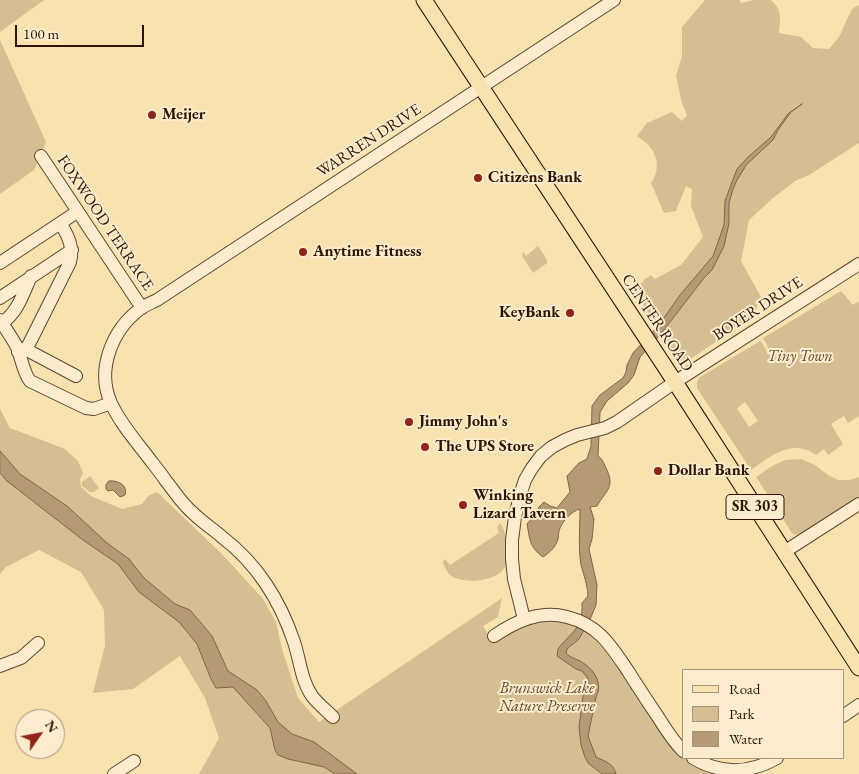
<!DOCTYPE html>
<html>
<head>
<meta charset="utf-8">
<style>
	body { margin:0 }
	#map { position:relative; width:859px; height:774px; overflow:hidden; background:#f7e2b0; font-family:"EB Garamond",serif }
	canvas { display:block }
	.legend { position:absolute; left:682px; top:669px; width:162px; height:90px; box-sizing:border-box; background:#faeccc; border:1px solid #aa957b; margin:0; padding:6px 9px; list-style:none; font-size:15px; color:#311201 }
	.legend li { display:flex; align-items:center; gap:10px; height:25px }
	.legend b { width:25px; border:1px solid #aa957b }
	.north { position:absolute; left:15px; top:709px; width:50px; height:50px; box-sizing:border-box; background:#faeccc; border:1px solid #aa957b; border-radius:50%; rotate:57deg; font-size:14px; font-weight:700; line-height:20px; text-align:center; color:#311201 }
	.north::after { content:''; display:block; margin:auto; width:18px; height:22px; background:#8f2418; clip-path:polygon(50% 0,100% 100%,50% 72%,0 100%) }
	.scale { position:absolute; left:15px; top:25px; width:129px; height:22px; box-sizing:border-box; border:2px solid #311201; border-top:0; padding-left:6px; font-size:15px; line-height:18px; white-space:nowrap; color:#311201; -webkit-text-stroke:4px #faeccc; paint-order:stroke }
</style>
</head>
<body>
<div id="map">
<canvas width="859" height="774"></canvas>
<ul class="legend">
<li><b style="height:6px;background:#f7e2b0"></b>Road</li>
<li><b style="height:14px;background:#d5bf92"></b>Park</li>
<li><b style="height:14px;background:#b49b74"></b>Water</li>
</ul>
<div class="north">N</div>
<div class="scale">100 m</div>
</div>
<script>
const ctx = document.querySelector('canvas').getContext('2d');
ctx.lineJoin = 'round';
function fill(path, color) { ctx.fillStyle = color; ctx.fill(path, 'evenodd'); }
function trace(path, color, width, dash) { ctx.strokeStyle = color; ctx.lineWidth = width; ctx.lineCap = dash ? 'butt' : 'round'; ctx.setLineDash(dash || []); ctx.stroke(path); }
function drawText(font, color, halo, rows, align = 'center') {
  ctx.font = font + ' "EB Garamond",serif'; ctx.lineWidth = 4; ctx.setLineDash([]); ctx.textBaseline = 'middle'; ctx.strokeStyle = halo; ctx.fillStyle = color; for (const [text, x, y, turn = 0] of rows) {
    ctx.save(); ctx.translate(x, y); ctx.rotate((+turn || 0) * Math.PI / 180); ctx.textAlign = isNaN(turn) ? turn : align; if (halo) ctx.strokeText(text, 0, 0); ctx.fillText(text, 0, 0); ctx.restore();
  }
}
fill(new Path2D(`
	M0 0H44L0 32Z
	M705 0H739L742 3 754 0H771C783 11 780 18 779 33L801 37 813 48 829 49 839 37 852 9 859 5V143L809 175 795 181 773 198 749 220 741 261 761 297 753 317 689 360 680 362 654 325 652 318 635 292 644 280 651 275 655 279 681 265 703 237 691 206 692 189 686 186 676 211 664 213 651 183C659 172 659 158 650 147 648 143 641 139 637 136L647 123 672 112 682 121 687 115 682 103 676 76 682 56V27Z
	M0 40 46 142 34 170 0 194Z
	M538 246 547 260V263L533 273 522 256 523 255 522 253 523 252 526 256Z
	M841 291 853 305 859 301V416L848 423 844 416 831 424 843 444 828 455 824 449 816 455C792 438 771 456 751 470L697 388V382L700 377 760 341 764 346 768 354H770L767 345 763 338ZM745 402 758 421 749 427 737 408Z
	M0 409 10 428 65 449 78 461 83 473 80 479 81 487 91 496 122 509 142 504 148 496 157 492 223 555 263 599 276 622 282 649 298 698 319 722 502 598 498 617 483 626 493 642 526 625 548 621 563 622 586 631 601 643 667 741C682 758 694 766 715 774H199L219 738 205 698 180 656 133 689 93 693 105 646 104 610 81 572 39 550 6 567 0 574Z
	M801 459 815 465 828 475 838 480H850L859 477V497L806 531 796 535 792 533 756 477 772 466 785 460Z
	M90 476 99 488 94 492H90L82 486V482Z
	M500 523C507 533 505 538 506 549 506 553 507 561 506 565 500 582 463 585 450 575 447 572 444 566 443 562L445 559 450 565 499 533 497 527Z`), '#d5bf92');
const water = new Path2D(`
	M802 104 791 112 778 130 773 140 747 164 737 180 733 189 729 203V223L724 246 712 270 704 278 660 335 640 357 634 375 628 383 607 401 600 412 598 456C602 459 603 461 605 466 616 487 607 489 597 506L590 507 594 519 592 539 589 549 597 585 596 605 591 617 579 639 567 649 566 653C571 658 574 658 580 661 593 668 604 683 596 697L588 736 596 757C606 762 613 763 616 774H602L588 763 585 757 581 745 579 727 583 696 589 683 587 677 582 671 576 669 557 656 558 649C572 631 583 629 582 603L588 596C587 583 584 576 581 565 578 547 580 527 580 509 571 511 561 523 559 531 558 535 559 536 558 539 556 547 549 553 543 557 529 547 530 539 527 524L537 512 539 507 544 502 550 506 557 508 570 492 567 476 579 463 587 459 591 446 592 406 600 395 623 378 626 372 627 365 633 353 659 325 680 295 713 256 724 225 725 201 737 169 748 157 771 137 788 114Z
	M0 451 20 474 67 506 107 543 129 559 144 578 175 604 190 610 212 636 228 671 257 690 266 701 278 722 292 734 314 742 357 774H335L324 767 288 759 278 755 275 750 270 728 233 687 216 688 211 679 197 644 179 622 139 592 118 564 83 540 7 481 0 473Z
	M109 481C118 480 128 485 125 495L120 497 113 490 108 491 106 489V485Z`);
fill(water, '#b49b74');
trace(water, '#806446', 1);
const minor = new Path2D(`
	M41 156 142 308
	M0 263 77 212
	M0 298 72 250
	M0 320C6 329 12 338 17 347 21 357 24 374 30 381L86 408 94 409 111 403
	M2 323C18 312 23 294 31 276
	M25 349 76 376
	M18 352 25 349 28 346 70 262C74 247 68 236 61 224
	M784 552 859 504
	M524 619 514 579 512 559V540L515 517 520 495 525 480 532 468 541 456 552 447 565 440 577 435 605 428 617 422 675 382 859 264
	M494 636C516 621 540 610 567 617 599 625 611 646 628 671 638 687 648 702 658 717 665 728 673 741 683 751
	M0 666 21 658 38 643
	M843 716 859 705
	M333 717C326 710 318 704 312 696 301 680 300 660 294 642 287 621 278 602 266 584 254 566 239 550 222 537 213 529 202 522 193 513 182 504 175 492 166 481 160 472 154 465 148 457 135 440 120 423 111 403 96 370 112 330 140 309 145 305 151 303 157 300L614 0
	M693 758C720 774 749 774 777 758
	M114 774 134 761`);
const major = new Path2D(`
	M424 0 675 382 859 668`);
trace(minor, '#62462d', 14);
trace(major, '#311201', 17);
trace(minor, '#faeccc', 12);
trace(major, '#f7e2b0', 15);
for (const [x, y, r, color] of [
	[152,115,5,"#8f2418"],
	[478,178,5,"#8f2418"],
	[303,252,5,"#8f2418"],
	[570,313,5,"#8f2418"],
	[409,422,5,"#8f2418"],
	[425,447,5,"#8f2418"],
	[658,471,5,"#8f2418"],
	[463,505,5,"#8f2418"]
]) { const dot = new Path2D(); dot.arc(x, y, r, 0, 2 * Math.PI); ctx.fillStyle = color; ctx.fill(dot); trace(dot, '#faeccc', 2); }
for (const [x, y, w] of [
	[755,507,58]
]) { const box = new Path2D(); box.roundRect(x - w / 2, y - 12.5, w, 25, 4); ctx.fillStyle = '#faeccc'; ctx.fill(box); trace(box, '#311201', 1); }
drawText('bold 15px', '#311201', null, [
	["SR 303",755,507]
]);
drawText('bold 16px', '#311201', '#faeccc', [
	["Meijer",162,115],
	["Citizens Bank",488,178],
	["Anytime Fitness",313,252],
	["KeyBank",560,313,"right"],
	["Jimmy John's",419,422],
	["The UPS Store",435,447],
	["Dollar Bank",668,471],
	["Winking",473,496],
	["Lizard Tavern",473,514]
], 'left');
drawText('16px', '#311201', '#faeccc', [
	["WARREN DRIVE",369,141,-33],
	["FOXWOOD TERRACE",105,223,56],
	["BOYER DRIVE",758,309,-33],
	["CENTER ROAD",657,323,56]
]);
drawText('italic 16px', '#62462c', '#faeccc', [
	["Tiny Town",800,357],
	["Brunswick Lake",547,689],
	["Nature Preserve",547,707]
]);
</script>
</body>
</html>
